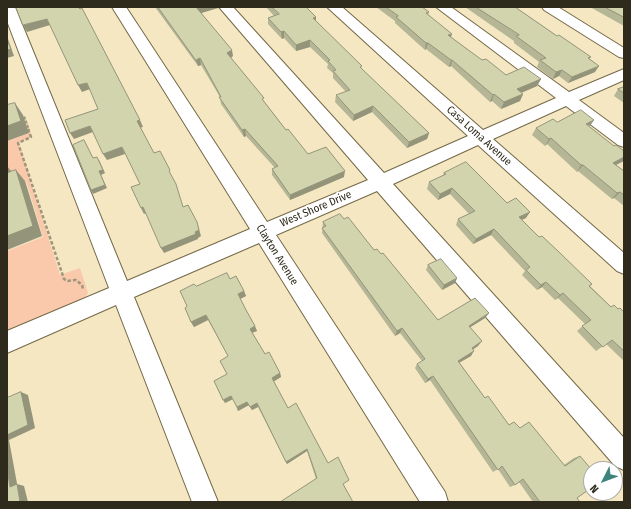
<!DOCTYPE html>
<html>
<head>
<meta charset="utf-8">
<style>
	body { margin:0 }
	#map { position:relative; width:631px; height:509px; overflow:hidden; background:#f4e7c2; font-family:"Fira Sans Condensed",sans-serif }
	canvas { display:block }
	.frame { position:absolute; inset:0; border:8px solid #2e2a1c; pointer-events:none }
	.north { position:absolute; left:583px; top:461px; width:40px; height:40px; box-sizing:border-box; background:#fff; border:1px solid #abaaa4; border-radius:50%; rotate:228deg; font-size:11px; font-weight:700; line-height:16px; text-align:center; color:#2e2a1c }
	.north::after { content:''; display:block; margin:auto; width:14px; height:18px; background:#3d847c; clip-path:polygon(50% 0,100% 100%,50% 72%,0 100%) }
</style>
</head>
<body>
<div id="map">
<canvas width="631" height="509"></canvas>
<div class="frame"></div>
<div class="north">N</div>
</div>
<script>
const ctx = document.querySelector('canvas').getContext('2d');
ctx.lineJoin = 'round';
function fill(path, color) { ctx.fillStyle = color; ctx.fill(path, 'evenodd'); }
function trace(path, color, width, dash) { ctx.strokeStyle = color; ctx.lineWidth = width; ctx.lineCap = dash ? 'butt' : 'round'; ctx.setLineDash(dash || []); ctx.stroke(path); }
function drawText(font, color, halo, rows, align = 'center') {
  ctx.font = font + ' "Fira Sans Condensed",sans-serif'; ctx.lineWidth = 4; ctx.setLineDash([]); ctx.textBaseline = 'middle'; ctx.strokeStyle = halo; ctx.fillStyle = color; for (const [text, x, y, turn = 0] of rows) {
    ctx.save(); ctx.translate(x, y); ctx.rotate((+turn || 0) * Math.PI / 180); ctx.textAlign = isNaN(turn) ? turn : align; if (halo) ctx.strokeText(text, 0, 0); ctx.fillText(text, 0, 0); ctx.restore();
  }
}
fill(new Path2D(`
	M25 116 32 137 19 143 60 275 80 268 88 293 84 299 7 333V251L43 237 26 181 16 184 12 171 7 172V141L29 133Z`), '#fac9ab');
const minor = new Path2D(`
	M7 7H15L127 281 250 229 112 7H126L267 222 368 180 219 7H233L384 173 468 136 327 7H342L483 130 556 98 436 7H451L569 92 624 69V80L579 100 624 133V147L618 145 566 106 493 139 624 253V274L617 271 478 145 393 184 624 438V470L615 466 377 191 276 235 445 492 448 502H420L259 243 134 297 218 502H192L116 305 7 353V331L109 288 7 21Z
	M542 7H558L624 48V58L619 57 544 10Z`);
trace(minor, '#746847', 2);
trace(new Path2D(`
	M20 116H24L29 130`), '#9f967b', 2, [3, 1.5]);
trace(new Path2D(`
	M28 129 31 137 18 143 64 279 67 281 76 280 82 285 83 289`), '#9f967b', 2.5, [3.5, 2]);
fill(minor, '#fff');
fill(new Path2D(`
	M155 7H218V8L201 13 233 56 231 58 286 130 308 154 344 177 290 200 272 175V169L275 168 246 136 244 137 221 104 220 97 201 65 198 66Z
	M266 7H306L316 22 361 69 429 133 427 139 407 148 372 112 353 121 335 102 336 95 346 92 333 78V73L327 68 328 64 310 47 296 51 284 38 282 39 268 24V18L274 16Z
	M376 7H422L429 12 428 15 451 38 482 60 506 75 541 79 537 86 521 93 523 94 520 101 501 109 492 101 490 102 451 66 449 67 426 49 425 50 395 23V21Z
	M465 7H515L590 59 595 72 568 83 559 76 553 79 537 67 539 62 514 43V41Z
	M590 7H624V26Z
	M624 87V103L614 96 618 89Z
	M557 122 590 127 616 165 624 171V206L614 198 612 199 578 171 577 172 547 144 545 146 532 135 536 128Z
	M444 173 507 203 526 218 521 220 539 237 592 284 590 286 611 307 618 309 624 312V361L606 344 596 351 577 331 585 324 558 298 555 300 542 287 537 290 522 275 525 271 491 235 473 244 456 225 458 219 469 214 450 194 438 200 427 189 429 182 443 176Z
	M344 219 374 250 438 320 489 313 485 318 470 327 478 346 473 349 471 356 459 363 485 398 509 425 520 428 564 465 574 458 580 456 577 498 580 502H533L519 482 515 485 510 487 498 469 493 472 430 380 425 383 415 368 417 364 422 361 400 333 395 336 322 233 323 222Z
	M428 265 457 278 455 283 442 290 426 270Z
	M230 279 244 291 246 296 240 299 246 310 257 331 252 333 265 354 280 373 281 377 273 381 288 408 328 463 349 481 316 479 307 451 287 464 258 407 252 410 249 405 238 411 233 399 225 403 227 374 228 356 208 320 194 327 191 322 187 306 196 286Z`), '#b5b696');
fill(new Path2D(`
	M196 7H218V8L198 14Z
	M316 17V24L313 18Z
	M47 19 50 25 27 32 23 25Z
	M284 31V38L282 39 281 32Z
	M452 34 450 41 448 35Z
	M7 36 14 56 7 58Z
	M310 40V47L296 51V45Z
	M426 43H428L426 49 425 50Z
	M232 50 233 56 228 59 227 53Z
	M200 58 201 65 198 66 196 60Z
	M451 60H452L451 66 449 67Z
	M599 66 595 72 568 83 572 77Z
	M562 70 559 76 553 79 556 72Z
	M541 79 537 86 514 96 517 89Z
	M87 83 90 89 82 92 78 85Z
	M494 94 492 101 490 102 493 95Z
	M523 94 520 101 501 109 504 102Z
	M15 103 23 115 29 133 7 141V126Z
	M373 106 372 112 353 121 354 115Z
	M140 120 143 127 139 128 137 121Z
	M594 120 590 126 586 124Z
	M90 126 93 132 74 139 70 133Z
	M245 129 246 136 244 137 242 130Z
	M429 133 427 139 407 148 409 142Z
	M551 138 547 144 545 146 549 139Z
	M122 147 125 154 107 160 103 154Z
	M624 157V161L608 169 613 163Z
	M99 160 105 173 101 175 107 188 93 194 91 190 99 171Z
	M581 165H583L578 171 577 172Z
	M7 166 11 171 15 185 7 175Z
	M16 170 25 181 42 236 7 250V236Z
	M345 171 344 177 290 200V195Z
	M452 188 450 194 438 200 440 194Z
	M620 192 614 198 612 199 617 193Z
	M143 207 146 213 144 214 141 208Z
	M530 212 526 218 515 223 519 217Z
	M197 222 201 236 198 238V239L164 253 161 248 195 232Z
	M494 229 491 235 473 244 476 239Z
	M457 278 455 283 442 290 444 285Z
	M546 282 542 287 537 290 541 285Z
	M244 291 246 296 240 299 238 294Z
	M563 293 558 298 555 300 560 295Z
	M489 313 485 318 466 330 469 326Z
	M206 315 208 320 194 327 191 322Z
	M255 326 257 331 251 333 250 329Z
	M402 328 400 333 395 336 397 331Z
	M482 341 478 346 469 352 472 348Z
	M474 351 471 356 455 365 458 361Z
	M280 373 281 377 273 382 272 378Z
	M433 376 430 380 425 383 428 379Z
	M21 392 28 395 35 428 9 440 18 489 10 487 7 468V435Z
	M231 396 233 399 225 403 223 400Z
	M247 402 249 405 238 411 237 407Z
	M257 403 258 407 252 410 250 407Z
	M307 449V451L287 464 286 462Z
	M17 484 24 486 28 502H20Z`), '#93947a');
const building = new Path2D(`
	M16 7H78L80 9 82 8 140 120 137 121 154 153 160 151 170 170 169 171 176 184 183 207 188 205 197 222 199 230 195 232 196 234 161 248 143 207 141 208 131 187 140 184 122 147 103 154 90 126 70 133 65 120 98 109 87 83 78 85 47 19 23 25Z
	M158 7H198H196L232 50 227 53 264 98 262 99 286 130 288 129 308 154 326 147 345 171 290 195 272 169 278 166 245 129 242 130 219 97H221L200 58 196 60Z
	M272 7H306L316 17 313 18 362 66 360 67 429 133 409 142 373 106 354 115 336 95 350 90 333 71 336 70 328 61 330 60 310 40 296 45 284 31 281 32 268 18 279 14Z
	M386 7H422L429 12 426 13 452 34 448 35 482 60 486 59 506 75 524 67 541 79 517 89 523 94 504 102 494 94 493 95 452 60H451L428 43H426L396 17 398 16Z
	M476 7H515L557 36 559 35 591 57 588 58 599 66 572 77 562 70 556 72 540 60 546 58 516 36 519 35Z
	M605 7H624V17Z
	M7 40 11 49 7 50Z
	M624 87V93L618 89Z
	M15 103 21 121 7 126V105Z
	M581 110 594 120 586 124 614 146 616 145 624 151V157L613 163 624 171V195L620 192 617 193 583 165H581L551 138 549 139 536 128 553 119 557 122Z
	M84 140 93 158 97 157 103 170 99 171 105 185 91 190 73 145Z
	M466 162 507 203 516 198 530 212 519 217 539 237 542 236 560 253 592 284 589 286 611 307 614 305 618 309 620 308 624 312V351L612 340 603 347 582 326 591 320 563 293 560 295 546 282 541 285 526 270 530 267 494 229 476 239 458 219 475 211 452 188 440 194 429 182 446 174 444 173Z
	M16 170 33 226 7 236V173Z
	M340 214 344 219 348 217 374 250 377 249 381 254 383 253 438 320 475 298 489 313 469 326 482 341 472 348 474 351 458 361 485 398 488 396 509 425 514 422 520 428 529 422 565 466 580 456 591 469V488L577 498 580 502H540L523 479 515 485 502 466 498 470 433 376 428 379 417 364 425 359 402 328 397 331 322 228 326 226 323 222Z
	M441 259 457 278 444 285 428 265Z
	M227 273 230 279 236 276 244 291 238 294 246 310 255 326 250 329 265 354 269 352 280 373 272 378 288 408 296 403 328 463 338 457 349 480 343 484 353 502H280L317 478 307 449 286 462 257 403 250 407 247 402 237 407 231 396 223 400 214 381 227 374 220 361 228 356 206 315 191 322 185 308 187 306 180 291 194 284 196 286Z
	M21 392 28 425 7 435V398Z
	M7 468 10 487 17 484 20 502H7Z`);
fill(building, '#d2d4ae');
trace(building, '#93947a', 1);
drawText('11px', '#2e2a1c', '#fff', [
	["Casa Loma Avenue",479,136,42],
	["West Shore Drive",316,209,-23],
	["Clayton Avenue",277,255,58]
]);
</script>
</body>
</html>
